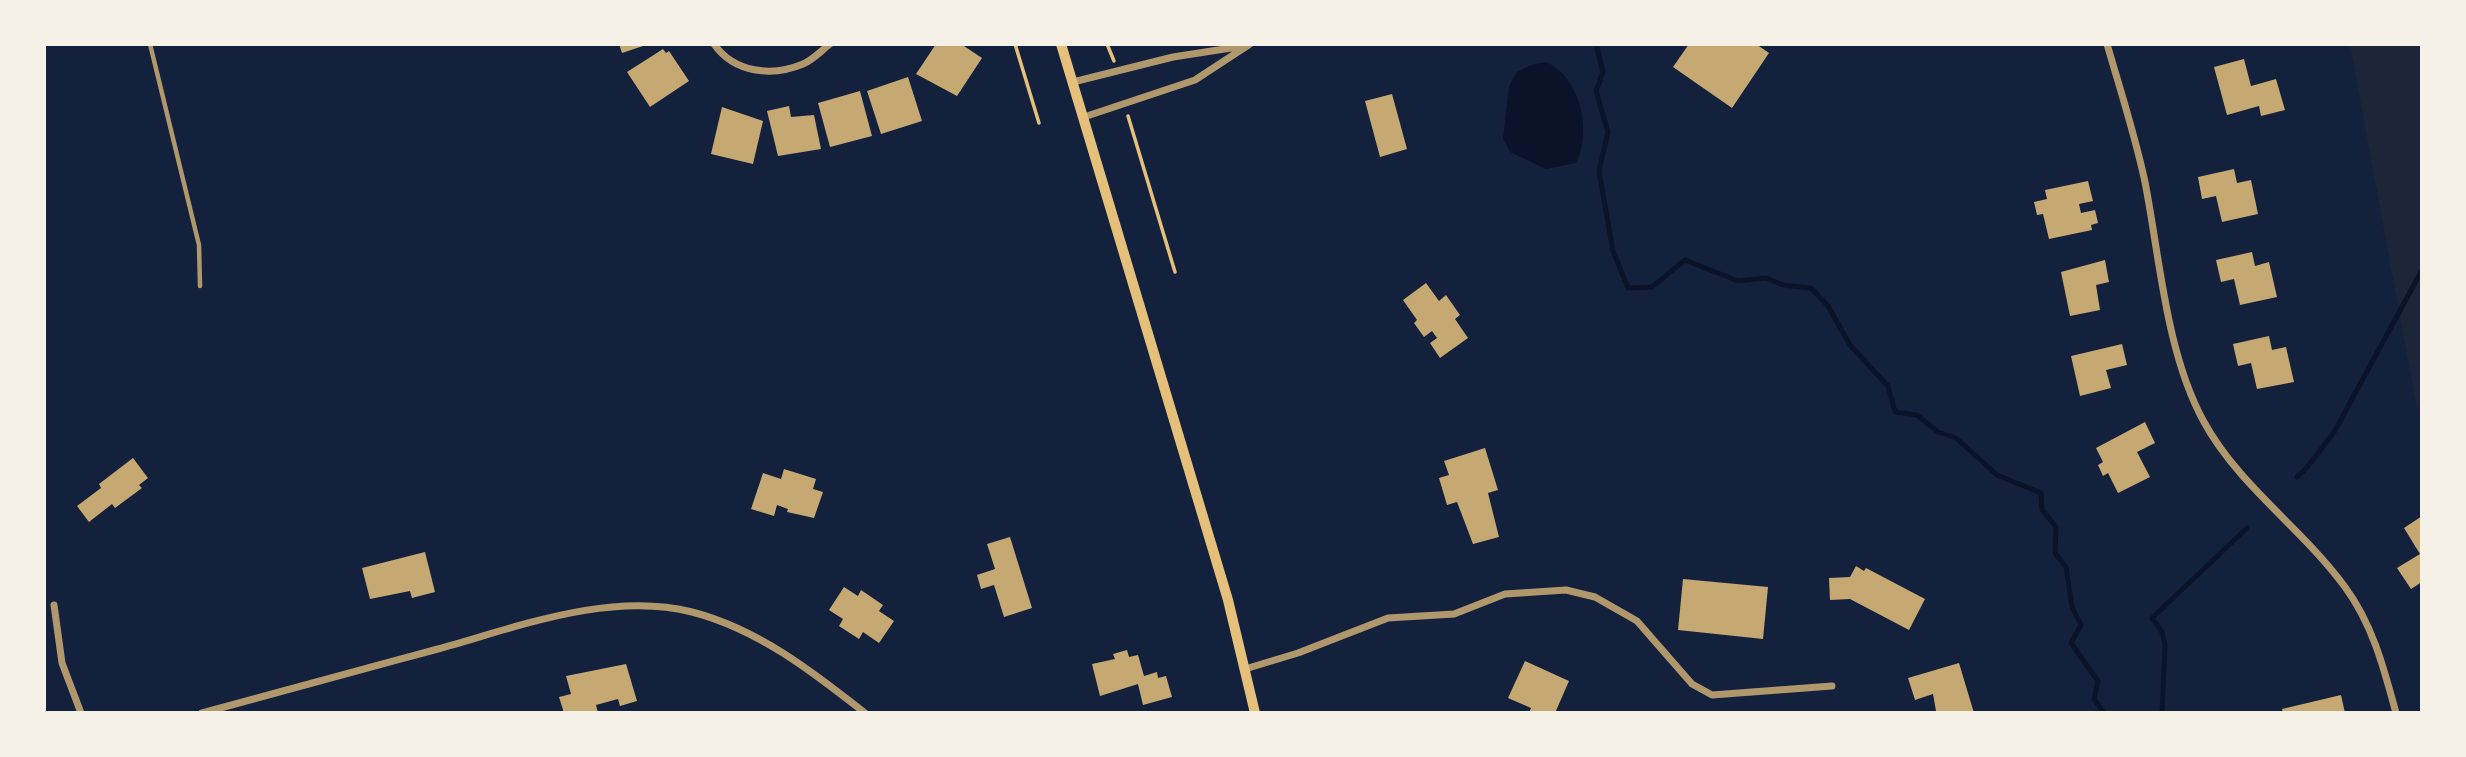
<!DOCTYPE html>
<html>
<head>
<meta charset="utf-8">
<style>
	body { margin:0 }
	#map { position:relative; width:2466px; height:757px; overflow:hidden; background:#14213d; font-family:"Noto Sans",sans-serif }
	canvas { display:block }
	.frame { position:absolute; inset:0; border:46px solid #f6f1e7; pointer-events:none }
</style>
</head>
<body>
<div id="map">
<canvas width="2466" height="757"></canvas>
<div class="frame"></div>
</div>
<script>
const ctx = document.querySelector('canvas').getContext('2d');
ctx.lineJoin = 'round';
function fill(path, color) { ctx.fillStyle = color; ctx.fill(path, 'evenodd'); }
function trace(path, color, width, dash) { ctx.strokeStyle = color; ctx.lineWidth = width; ctx.lineCap = dash ? 'butt' : 'round'; ctx.setLineDash(dash || []); ctx.stroke(path); }
fill(new Path2D(`
	M2350 44H2422V408L2417 409Z`), '#1d2539');
fill(new Path2D(`
	M1546 62C1581 77 1592 132 1576 163L1546 169 1510 152 1503 139 1509 86 1517 72 1531 65Z`), '#0b132b');
trace(new Path2D(`
	M1596 44 1603 72 1596 91 1608 132 1599 171 1613 251 1628 288 1652 287 1685 260 1738 281 1766 278 1783 285 1811 288 1828 306 1850 345 1888 386 1895 412 1917 415 1938 432 1956 438 1997 475 2041 493 2042 510 2056 527 2055 553 2066 567 2072 607 2081 625 2071 643 2098 681 2094 699 2104 713
	M2297 477C2313 464 2320 448 2333 434L2422 270
	M2162 713 2165 645 2162 632 2152 618 2247 528`), '#0b132b', 5);
fill(new Path2D(`
	M619 44H649L622 53Z
	M936 44H961L982 58 957 96 916 74Z
	M1689 44H1756L1769 53 1732 108 1673 67Z
	M663 49 666 53 669 51 689 81 650 107 627 72Z
	M2244 59 2251 86 2276 79 2285 110 2261 116 2259 106 2227 115 2214 67Z
	M908 77 922 121 881 134 867 91Z
	M860 91 872 136 830 147 818 103Z
	M1392 94 1407 149 1380 157 1365 101Z
	M789 106 791 117 814 115 821 149 778 156 767 111Z
	M722 107 763 121 753 164 711 154Z
	M2234 169 2237 183 2251 180 2258 214 2222 222 2216 196 2202 199 2198 177Z
	M2088 181 2093 201 2079 204 2081 213 2095 210 2098 223 2091 225 2092 230 2049 239 2043 214 2037 215 2034 202 2047 199 2045 190Z
	M2252 252 2255 266 2269 262 2277 297 2240 305 2234 279 2221 282 2216 260Z
	M2105 260 2109 282 2096 285 2100 310 2070 316 2061 272Z
	M1426 283 1439 301 1446 295 1460 315 1455 319 1468 338 1440 358 1430 343 1437 338 1432 331 1424 337 1414 323 1417 320 1403 300Z
	M2269 336 2272 350 2286 347 2294 382 2257 389 2251 363 2238 366 2233 344Z
	M2122 344 2127 365 2106 370 2111 388 2080 396 2071 356Z
	M2145 422 2155 443 2137 452 2150 477 2118 493 2108 473 2103 476 2098 465 2103 462 2096 448Z
	M1485 448 1498 490 1488 493 1499 537 1473 544 1457 502 1447 505 1439 478 1449 475 1444 461Z
	M133 458 148 478 139 485 142 488 115 508 112 504 89 522 77 506 101 488 99 484Z
	M784 469 816 479 813 489 823 492 814 518 787 512 788 509 777 505 774 516 751 509 763 473 781 479Z
	M2422 516V582L2411 589 2397 568 2420 554 2404 528Z
	M1010 537 1032 608 1004 617 994 585 981 589 977 575 995 569 987 544Z
	M425 552 435 592 412 598 410 591 370 599 362 568Z
	M1856 566 1864 571 1866 568 1925 599 1909 630 1850 599 1830 600 1829 578 1850 577Z
	M1683 579 1768 587 1763 639 1678 630Z
	M844 587 858 596 861 590 883 605 879 611 894 621 879 643 863 632 859 639 839 626 843 619 829 610Z
	M1127 650 1129 657 1138 655 1144 676 1157 672 1158 678 1166 676 1172 697 1143 705 1138 684 1100 696 1092 664 1115 659 1113 654Z
	M1525 661 1569 681 1555 713H1529L1531 708 1508 698Z
	M1959 663 1974 713H1933L1936 711 1933 694 1915 700 1908 678Z
	M626 664 637 701 620 706 618 699 596 705 598 713H564L559 697 571 694 566 676Z
	M2341 695 2345 713H2283L2282 709Z`), '#c6a872');
trace(new Path2D(`
	M1015 44 1039 123
	M1107 44 1114 61
	M1128 116 1175 272`), '#e5c07b', 3.5);
trace(new Path2D(`
	M150 44 199 245 200 286`), '#b1986c', 4.5);
trace(new Path2D(`
	M714 44C734 73 772 77 803 64 813 60 822 50 830 44
	M2107 44C2120 89 2135 135 2145 182 2160 259 2166 353 2204 422 2239 486 2302 528 2345 587 2373 625 2384 669 2396 713
	M1073 82 1173 57 1244 46
	M1084 117 1195 80 1250 44
	M54 605 62 663 81 713
	M1245 669 1298 653 1388 618 1454 614 1505 594 1566 590 1595 597 1637 621 1692 684 1712 695 1832 686
	M202 713C280 692 359 670 438 649 518 627 609 591 692 612 758 629 813 672 865 713`), '#b1986c', 7);
trace(new Path2D(`
	M1061 44 1228 600 1255 713`), '#e5c07b', 10);
</script>
</body>
</html>
